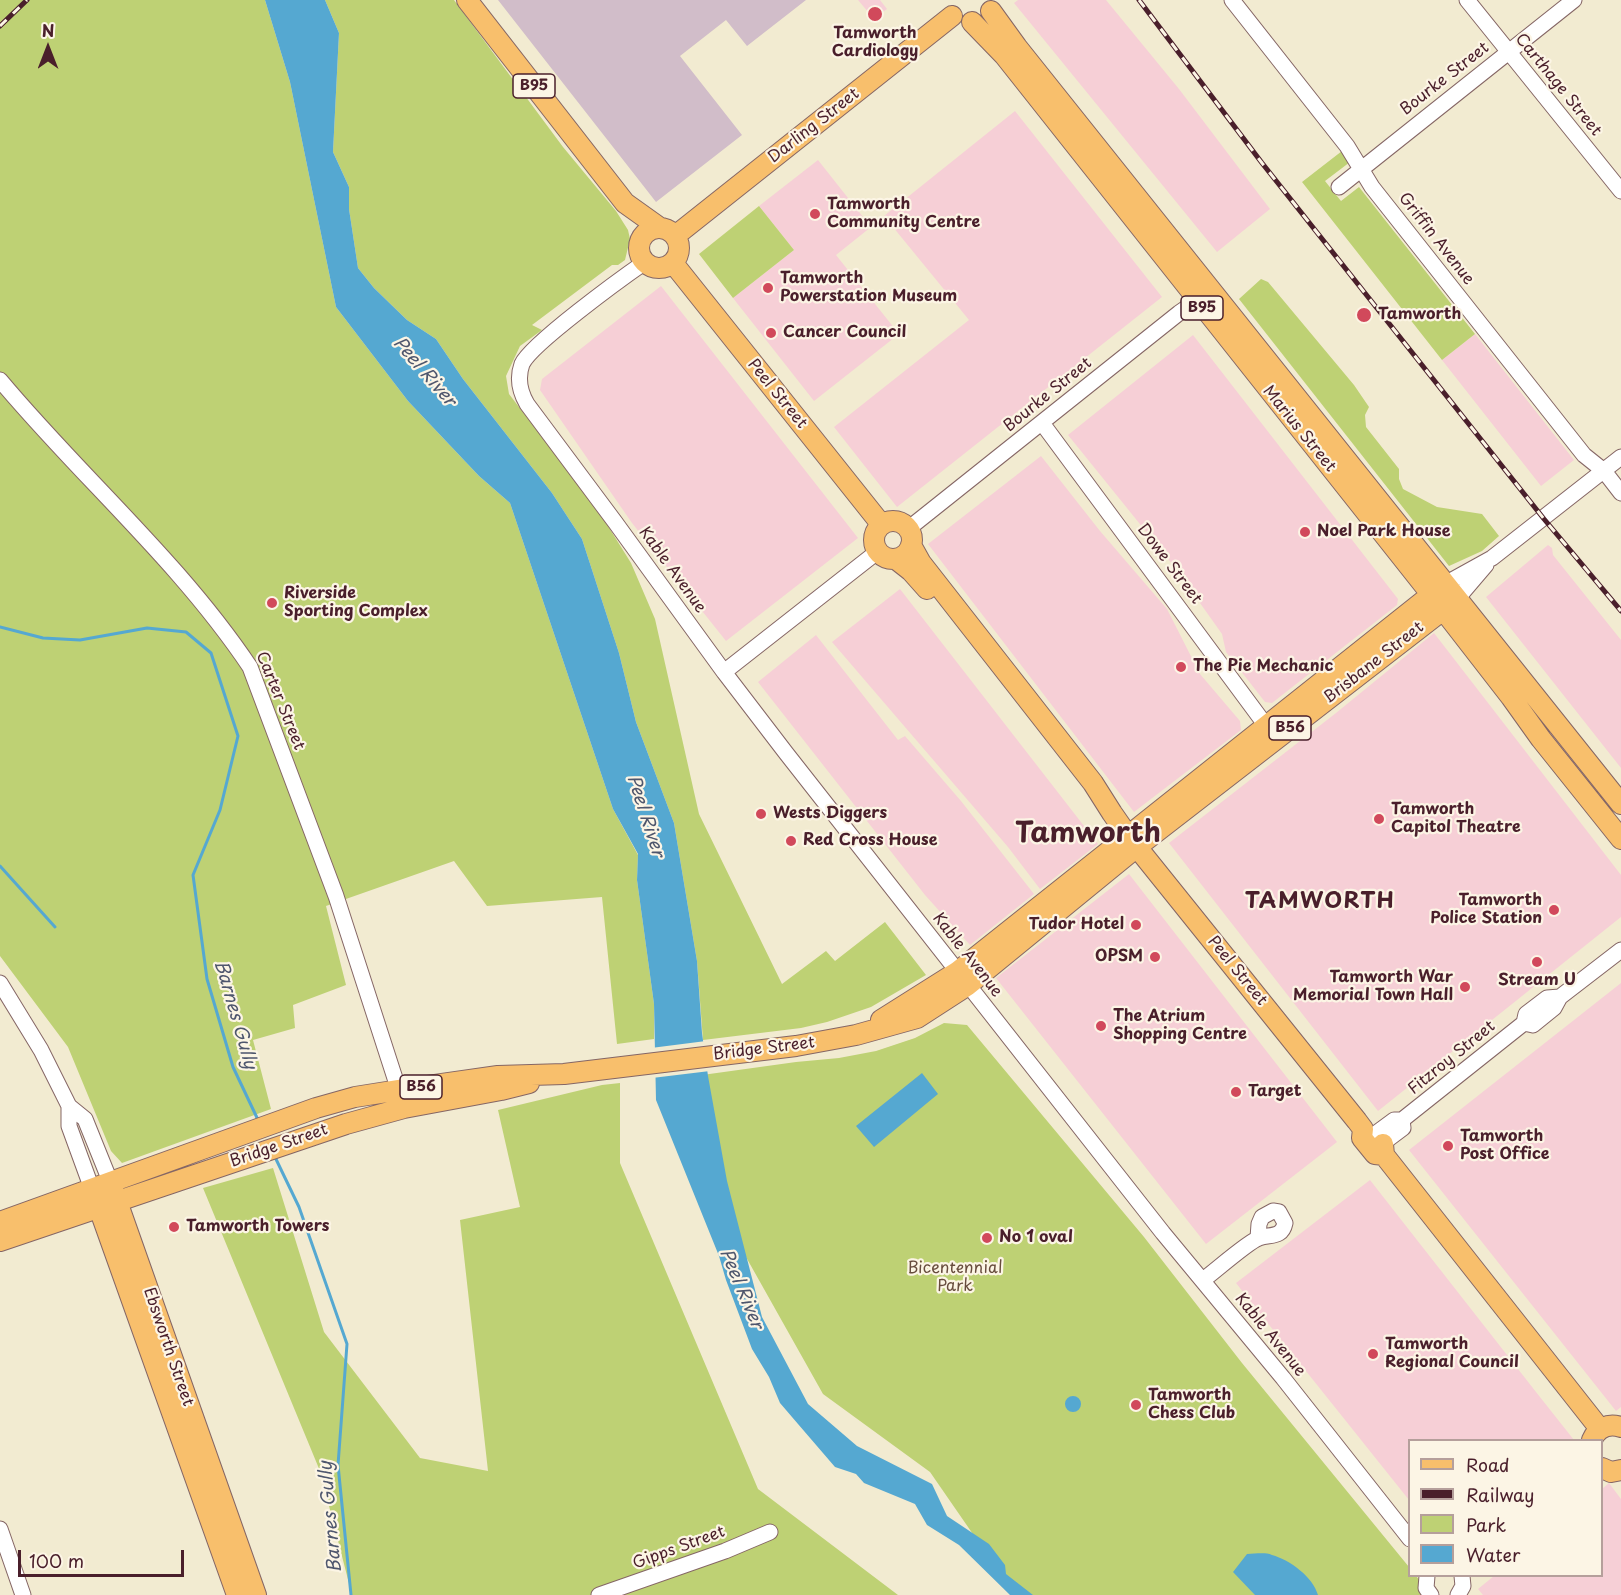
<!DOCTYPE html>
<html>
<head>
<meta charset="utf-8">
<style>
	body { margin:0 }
	#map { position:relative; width:1621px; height:1595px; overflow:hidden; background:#f2ebd1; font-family:"Playpen Sans",sans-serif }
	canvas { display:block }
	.legend { position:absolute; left:1408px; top:1439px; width:195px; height:138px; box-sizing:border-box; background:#fcf5e5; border:2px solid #b59f9b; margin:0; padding:8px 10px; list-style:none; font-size:18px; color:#4a1f2b }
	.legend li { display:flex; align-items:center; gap:12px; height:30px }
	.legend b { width:30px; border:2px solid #b59f9b }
	.north { position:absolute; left:18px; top:18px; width:60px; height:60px; -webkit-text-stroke:4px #fcf5e5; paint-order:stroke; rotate:0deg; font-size:16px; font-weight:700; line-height:24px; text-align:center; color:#4a1f2b }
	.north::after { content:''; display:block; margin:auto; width:21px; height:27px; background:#4a1f2b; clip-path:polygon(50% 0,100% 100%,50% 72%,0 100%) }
	.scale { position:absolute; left:18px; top:1550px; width:166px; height:27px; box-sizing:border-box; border:3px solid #4a1f2b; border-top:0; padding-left:8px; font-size:18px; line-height:21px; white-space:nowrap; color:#4a1f2b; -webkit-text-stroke:4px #fcf5e5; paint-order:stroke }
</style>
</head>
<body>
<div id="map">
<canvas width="1621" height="1595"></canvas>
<ul class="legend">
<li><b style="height:8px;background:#f8bf6c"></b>Road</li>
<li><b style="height:8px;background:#4a1f2b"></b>Railway</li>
<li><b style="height:16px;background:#bed174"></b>Park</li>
<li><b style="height:16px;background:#55a8d1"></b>Water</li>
</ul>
<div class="north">N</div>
<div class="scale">100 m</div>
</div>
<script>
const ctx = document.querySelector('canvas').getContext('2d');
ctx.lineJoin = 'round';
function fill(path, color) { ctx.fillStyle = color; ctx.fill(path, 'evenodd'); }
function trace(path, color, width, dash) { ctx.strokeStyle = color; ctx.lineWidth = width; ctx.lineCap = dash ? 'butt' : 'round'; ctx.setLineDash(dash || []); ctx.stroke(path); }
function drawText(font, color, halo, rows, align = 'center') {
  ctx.font = font + ' "Playpen Sans",sans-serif'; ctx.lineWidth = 4.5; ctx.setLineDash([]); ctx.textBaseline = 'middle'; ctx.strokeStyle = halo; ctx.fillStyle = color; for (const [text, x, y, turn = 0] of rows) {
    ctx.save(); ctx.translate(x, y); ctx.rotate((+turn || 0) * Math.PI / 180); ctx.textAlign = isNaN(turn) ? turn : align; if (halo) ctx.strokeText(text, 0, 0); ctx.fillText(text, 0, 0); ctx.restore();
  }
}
fill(new Path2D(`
	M858 0H880L887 9 874 19Z
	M1018 0H1106L1179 89 1270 209 1217 252 1014 3Z
	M1015 111 1162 297 897 507 834 427 969 320 884 216Z
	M818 160 871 227 836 255 899 334 814 401 733 298 794 250 759 206Z
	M661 286 858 538 726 641 632 523 540 390 542 379Z
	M1475 334 1574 460 1541 486 1442 360Z
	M1193 335 1398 599 1397 605 1272 703 1265 702 1226 652 1222 634 1173 565 1068 435Z
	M1041 456 1100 531 1167 609 1200 674 1240 721 1241 730 1134 812 928 544Z
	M1548 545 1552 548 1553 555 1621 640V768L1486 597Z
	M900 589 1098 844 1040 889 1008 847 832 642Z
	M1434 633 1621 875V917L1378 1111 1169 843 1336 713Z
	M816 635 898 740 905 736 961 801 1034 894 970 945 925 895 758 682Z
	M1129 874 1337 1142 1206 1244 996 978Z
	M1621 983V1407L1616 1411 1409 1150Z
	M1370 1180 1536 1392 1574 1440H1410L1409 1500 1258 1311 1236 1283Z
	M1609 1483 1621 1499V1595H1483L1478 1589 1494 1576H1602V1489Z`), '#f6cfd6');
fill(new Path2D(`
	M498 0H806L747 46 726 20 680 56 742 135 656 202Z`), '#d1bdc9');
fill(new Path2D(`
	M0 0H265L290 82 336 307 408 401 479 476 510 503 613 809 638 855 637 880 654 1004V1039L617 1044 602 897 487 906 454 861 326 906 346 985 293 1005 295 1028 253 1040 271 1109 122 1163 111 1151 68 1047 0 956Z
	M325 0H454L563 147 616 211 628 230 630 239 625 260 618 265H612L532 325 542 330 520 346 506 376 509 394 598 510 631 563 655 619 699 814 782 984 826 951 835 961 885 922 926 975 871 1007 827 1022 801 1028 703 1040 697 961 674 823 636 722 619 653 582 539 552 493 463 379 436 339 407 320 374 288 358 268 349 209V187L333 152 339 33Z
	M1342 151 1350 162 1325 181 1341 201 1359 187 1475 334 1442 360 1302 182Z
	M759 206 794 250 733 298 699 254Z
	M1261 279 1268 282 1354 385 1369 407 1365 415 1366 427 1399 469V479L1403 489 1437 507 1482 514 1499 536 1482 551 1449 566 1239 299Z
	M944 1023 967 1025 1144 1237 1242 1363 1409 1567 1410 1576H1416L1432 1595H1015L930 1472 823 1394 728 1225 695 1076 796 1062 839 1058 876 1051 915 1038Z
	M620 1083V1163L758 1489 898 1595H352L320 1471 203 1188 273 1168 324 1332 420 1458 488 1471 460 1220 520 1207 498 1110 602 1085Z`), '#bed174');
fill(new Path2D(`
	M265 0H325L339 33 333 152 349 187V209L358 268 374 288 407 320 436 339 463 379 552 493 582 539 619 653 636 722 674 823 697 961 702 1033 708 1076 727 1181 762 1317 808 1404 857 1446 932 1484 947 1516 989 1544 1005 1565 1006 1574 1033 1595H1010L959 1545 927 1525 915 1504 864 1483 856 1474 835 1467 798 1424 780 1403 769 1377 752 1349 726 1280 719 1256 656 1100 654 1004 637 880 638 854 613 809 510 503 479 476 408 401 336 307 290 82Z
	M922 1073 938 1094 874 1147 856 1126Z
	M1065 1404a8 8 0 1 1 16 0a8 8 0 1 1-16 0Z
	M1247 1554C1255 1554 1265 1552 1272 1555 1290 1560 1313 1577 1318 1595H1255L1233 1572Z`), '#55a8d1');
fill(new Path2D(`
	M706 1041 710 1071 652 1078 651 1048Z`), '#f2ebd1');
trace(new Path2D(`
	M0 627 43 638 80 640 147 628 186 632 211 653 238 736 220 810 193 875 207 979 233 1067 259 1122
	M0 866 55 927
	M274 1155 299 1207 347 1344 338 1465 351 1595`), '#55a8d1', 3);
const minor = new Path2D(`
	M1232 0 1347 146 1372 187 1584 455 1604 471 1621 493
	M1467 0 1621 191
	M1339 187 1574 0
	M645 262C622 278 531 344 522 364 517 378 520 392 527 404L615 522 724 672 786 753 1163 1233 1283 1378 1410 1539
	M0 380C81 477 179 561 250 667L336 896 402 1100
	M1042 423 1267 727
	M908 529 1179 313 1205 295
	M1445 584 1492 558 1621 457
	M1457 599 1486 565
	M724 672 877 552
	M0 983 41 1050 69 1106 85 1119 110 1181
	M1524 1023 1533 1025 1554 1008 1560 997 1621 950
	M69 1106V1126L92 1189
	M1375 1134 1394 1120H1402L1524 1023 1526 1014 1547 998 1560 997
	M1383 1143 1403 1128 1402 1120
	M1203 1280C1214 1272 1249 1241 1259 1238 1271 1234 1282 1238 1285 1223L1279 1212 1273 1211 1262 1217 1259 1224 1258 1238
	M0 1529 23 1595
	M1427 1576 1426 1588 1431 1595
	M599 1595 725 1551 770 1532
	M1458 1595 1463 1586 1462 1576`);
const major = new Path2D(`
	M467 0 625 203 660 228
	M991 11 1017 47 1621 804
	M972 22 1004 55 1431 594 1511 697 1541 739 1621 839
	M639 248a20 20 0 1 1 40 0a20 20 0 1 1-40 0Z
	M675 236 952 16
	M673 263 881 524
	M874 540a19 19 0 1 1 38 0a19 19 0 1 1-38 0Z
	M911 545 921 563 1093 783 1112 813 1128 836 1357 1121 1363 1129 1362 1138 1375 1154 1384 1155
	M897 560 911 571 927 589
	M881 1020 957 972 1441 587
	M1383 1144 1384 1155 1600 1429
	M113 1190 256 1595
	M95 1197 237 1595
	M0 1222 316 1108 355 1097 399 1090 498 1076 564 1074 796 1046 856 1035 917 1018 968 985 1138 846 1457 599
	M0 1241 346 1124 404 1108 501 1090 529 1083
	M1592 1440C1597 1428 1608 1423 1621 1427
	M1602 1468 1611 1472 1621 1470`);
trace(minor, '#856665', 17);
trace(major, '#856665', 22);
trace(minor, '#fff', 15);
trace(major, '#f8bf6c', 20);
const rail = new Path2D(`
	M1139 0 1262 163 1376 307 1544 519 1621 611
	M0 26 27 0`);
trace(rail, '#4a1f2b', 5);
trace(rail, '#fcf5e5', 3, [9]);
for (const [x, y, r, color] of [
	[875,14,8,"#d1495b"],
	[815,214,6,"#d1495b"],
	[768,288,6,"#d1495b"],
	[1364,315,8,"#d1495b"],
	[771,333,6,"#d1495b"],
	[1305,532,6,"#d1495b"],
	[272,603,6,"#d1495b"],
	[1181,667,6,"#d1495b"],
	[761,814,6,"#d1495b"],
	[1379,819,6,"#d1495b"],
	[791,841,6,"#d1495b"],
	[1554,910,6,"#d1495b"],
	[1136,925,6,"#d1495b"],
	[1155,957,6,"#d1495b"],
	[1537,962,6,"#d1495b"],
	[1465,987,6,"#d1495b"],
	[1101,1026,6,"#d1495b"],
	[1236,1092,6,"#d1495b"],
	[1448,1146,6,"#d1495b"],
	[174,1227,6,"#d1495b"],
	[987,1238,6,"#d1495b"],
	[1373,1354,6,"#d1495b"],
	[1136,1405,6,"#d1495b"]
]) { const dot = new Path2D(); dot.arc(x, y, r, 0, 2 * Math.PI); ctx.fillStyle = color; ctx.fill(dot); trace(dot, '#fcf5e5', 2); }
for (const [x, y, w] of [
	[534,86,42],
	[1202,308,42],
	[1290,728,42],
	[421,1087,42]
]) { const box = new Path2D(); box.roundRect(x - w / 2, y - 12, w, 24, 4.5); ctx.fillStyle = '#fcf5e5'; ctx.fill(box); trace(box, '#4a1f2b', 1.5); }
drawText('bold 15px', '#4a1f2b', null, [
	["B95",534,86],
	["B95",1202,308],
	["B56",1290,728],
	["B56",421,1087]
]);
drawText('bold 16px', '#4a1f2b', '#fcf5e5', [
	["Tamworth",875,34,"center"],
	["Cardiology",875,52,"center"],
	["Tamworth",827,205],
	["Community Centre",827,223],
	["Tamworth",780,279],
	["Powerstation Museum",780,297],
	["Tamworth",1378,315],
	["Cancer Council",783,333],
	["Noel Park House",1317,532],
	["Riverside",284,594],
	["Sporting Complex",284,612],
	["The Pie Mechanic",1193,667],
	["Tamworth",1391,810],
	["Capitol Theatre",1391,828],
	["Wests Diggers",773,814],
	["Red Cross House",803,841],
	["Tamworth",1542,901,"right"],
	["Police Station",1542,919,"right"],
	["Tudor Hotel",1124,925,"right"],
	["OPSM",1143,957,"right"],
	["Tamworth War",1453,978,"right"],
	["Memorial Town Hall",1453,996,"right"],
	["Stream U",1537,981,"center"],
	["The Atrium",1113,1017],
	["Shopping Centre",1113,1035],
	["Target",1248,1092],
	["Tamworth",1460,1137],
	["Post Office",1460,1155],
	["Tamworth Towers",186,1227],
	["No 1 oval",999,1238],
	["Tamworth",1385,1345],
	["Regional Council",1385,1363],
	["Tamworth",1148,1396],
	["Chess Club",1148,1414]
], 'left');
drawText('16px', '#4a1f2b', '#fcf5e5', [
	["Bourke Street",1445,79,-38],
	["Carthage Street",1558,85,51],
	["Darling Street",814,126,-38],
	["Griffin Avenue",1436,239,52],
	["Peel Street",777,394,51],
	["Bourke Street",1048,395,-39],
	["Marius Street",1299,429,51],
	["Dowe Street",1169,564,53],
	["Kable Avenue",672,570,54],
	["Brisbane Street",1374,663,-38],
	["Carter Street",280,701,68],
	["Kable Avenue",967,955,52],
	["Peel Street",1237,971,51],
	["Bridge Street",764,1049,-7],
	["Fitzroy Street",1452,1058,-39],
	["Bridge Street",279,1146,-19],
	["Kable Avenue",1270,1335,51],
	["Ebsworth Street",168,1347,71],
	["Gipps Street",679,1548,-20]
]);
drawText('16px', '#674c3d', '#fcf5e5', [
	["Bicentennial",955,1269],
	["Park",955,1287]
]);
drawText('italic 18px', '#4e566d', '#fcf5e5', [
	["Peel River",424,372,49],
	["Peel River",645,816,72],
	["Barnes Gully",235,1015,74],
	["Peel River",741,1289,67],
	["Barnes Gully",331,1517,-95]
]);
ctx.letterSpacing = '1.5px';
drawText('bold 22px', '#4a1f2b', '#fcf5e5', [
	["TAMWORTH",1320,902]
]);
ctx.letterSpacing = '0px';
drawText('bold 28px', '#4a1f2b', '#fcf5e5', [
	["Tamworth",1088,834]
]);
</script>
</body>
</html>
